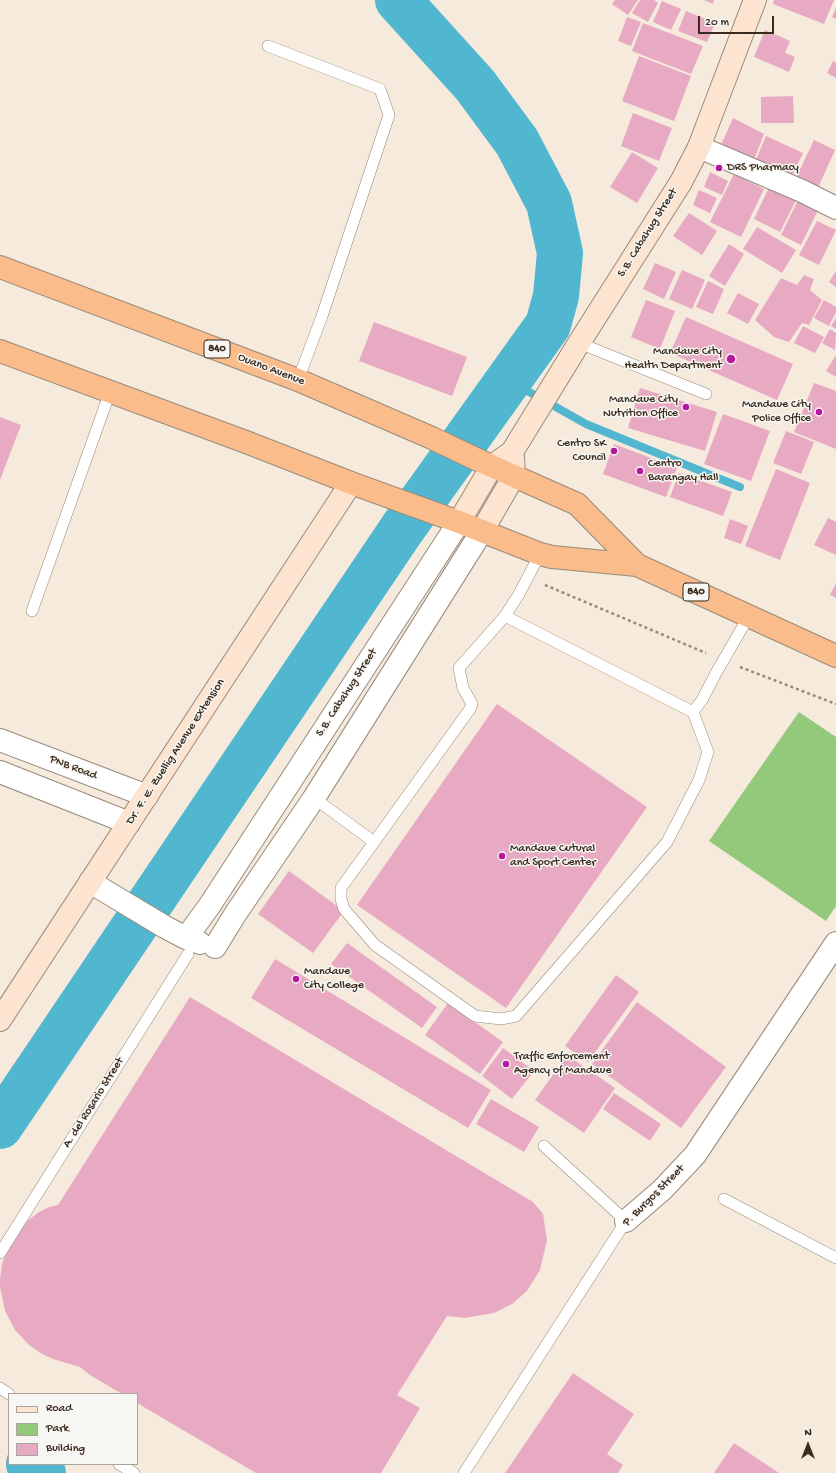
<!DOCTYPE html>
<html>
<head>
<meta charset="utf-8">
<style>
	body { margin:0 }
	#map { position:relative; width:836px; height:1473px; overflow:hidden; background:#f5eadb; font-family:"Gochi Hand",sans-serif }
	canvas { display:block }
	.legend { position:absolute; left:8px; top:1393px; width:130px; height:72px; box-sizing:border-box; background:#f6f6f2; border:1px solid #aba49d; margin:0; padding:5px 7px; list-style:none; font-size:12px; color:#3b2a1e }
	.legend li { display:flex; align-items:center; gap:8px; height:20px }
	.legend b { width:20px; border:1px solid #aba49d }
	.north { position:absolute; left:788px; top:1425px; width:40px; height:40px; -webkit-text-stroke:3px #f6f6f2; paint-order:stroke; rotate:0deg; font-size:11px; font-weight:700; line-height:16px; text-align:center; color:#3b2a1e }
	.north::after { content:''; display:block; margin:auto; width:14px; height:18px; background:#3b2a1e; clip-path:polygon(50% 0,100% 100%,50% 72%,0 100%) }
	.scale { position:absolute; left:698px; top:16px; width:76px; height:18px; box-sizing:border-box; border:2px solid #3b2a1e; border-top:0; padding-left:5px; font-size:12px; line-height:14px; white-space:nowrap; color:#3b2a1e; -webkit-text-stroke:3px #f6f6f2; paint-order:stroke }
</style>
</head>
<body>
<div id="map">
<canvas width="836" height="1473"></canvas>
<ul class="legend">
<li><b style="height:5px;background:#fde4d1"></b>Road</li>
<li><b style="height:11px;background:#93c97b"></b>Park</li>
<li><b style="height:11px;background:#e8aac3"></b>Building</li>
</ul>
<div class="north">N</div>
<div class="scale">20 m</div>
</div>
<script>
const ctx = document.querySelector('canvas').getContext('2d');
ctx.lineJoin = 'round';
function fill(path, color) { ctx.fillStyle = color; ctx.fill(path, 'evenodd'); }
function trace(path, color, width, dash) { ctx.strokeStyle = color; ctx.lineWidth = width; ctx.lineCap = dash ? 'butt' : 'round'; ctx.setLineDash(dash || []); ctx.stroke(path); }
function drawText(font, color, halo, rows, align = 'center') {
  ctx.font = font + ' "Gochi Hand",sans-serif'; ctx.lineWidth = 3; ctx.setLineDash([]); ctx.textBaseline = 'middle'; ctx.strokeStyle = halo; ctx.fillStyle = color; for (const [text, x, y, turn = 0] of rows) {
    ctx.save(); ctx.translate(x, y); ctx.rotate((+turn || 0) * Math.PI / 180); ctx.textAlign = isNaN(turn) ? turn : align; if (halo) ctx.strokeText(text, 0, 0); ctx.fillText(text, 0, 0); ctx.restore();
  }
}
fill(new Path2D(`
	M799 712 836 737V906L826 921 709 841Z`), '#93c97b');
trace(new Path2D(`
	M508 380 586 424 740 487`), '#51b7d0', 8);
trace(new Path2D(`
	M0 1126 402 529 548 325 556 296 560 253 549 203 517 142 475 85 398 0
	M29 1464 43 1473`), '#51b7d0', 46);
fill(new Path2D(`
	M615 0H638L628 15 612 4Z
	M640 0H654L658 3 648 22 632 13Z
	M704 0H714L713 4Z
	M774 0H834L824 24 773 4Z
	M662 1 681 9 671 30 653 22Z
	M836 8V19L832 17Z
	M686 11 715 23 707 42 678 31Z
	M627 17 641 22 631 46 618 41Z
	M643 23 703 46 691 74 632 51Z
	M765 30 790 41 785 53 795 57 789 72 754 57Z
	M639 56 691 76 674 121 622 101Z
	M833 61 836 63V78L827 73Z
	M793 96 794 123H761V97Z
	M633 113 672 128 659 161 621 146Z
	M733 118 764 134 754 160 721 145Z
	M766 136 803 153 791 178 755 162Z
	M814 140 835 150 817 190 795 180Z
	M632 152 658 168 637 203 610 187Z
	M710 172 728 181 722 195 704 187Z
	M734 174 764 189 741 237 710 222Z
	M770 185 797 198 780 232 754 219Z
	M699 190 717 198 710 213 693 205Z
	M800 196 820 206 801 245 781 235Z
	M689 213 717 231 702 255 673 236Z
	M817 221 836 230 819 265 799 255Z
	M757 227 796 250 782 273 743 249Z
	M729 244 744 254 725 286 709 276Z
	M655 263 676 272 664 299 643 289Z
	M682 270 705 280 692 309 669 299Z
	M836 271V287L829 282Z
	M804 275 814 279 810 290 822 300 809 325 802 323 789 342 774 337 755 320 781 278 797 285Z
	M708 281 724 289 713 314 696 307Z
	M738 293 759 304 748 324 727 313Z
	M646 300 675 311 660 349 631 337Z
	M824 300 836 307V312L829 326 814 318Z
	M686 317 793 364 777 400 670 353Z
	M836 318V329L831 326Z
	M374 322 467 357 452 396 359 361Z
	M803 326 824 337 815 353 794 343Z
	M830 329 836 333 835 350 822 343Z
	M836 355V377L826 371Z
	M814 383 836 391V449L794 432Z
	M640 388 717 412 705 451 628 428Z
	M723 414 770 431 751 481 704 464Z
	M0 417 21 425 0 480Z
	M786 431 814 442 801 474 773 463Z
	M614 444 677 468 666 497 603 474Z
	M776 469 810 483 780 560 745 546Z
	M679 473 732 492 723 516 670 497Z
	M828 518 836 522V555L814 545Z
	M730 519 748 526 741 544 724 538Z
	M836 583V598L830 595Z
	M497 704 647 807 506 1008 357 905Z
	M289 871 344 911 313 953 258 914Z
	M347 943 437 1007 422 1028 331 964Z
	M275 959 491 1090 468 1128 251 998Z
	M616 975 639 992 588 1062 565 1046Z
	M190 997 533 1202 543 1214 547 1240 540 1270 527 1291 512 1304 494 1313 465 1318 447 1316 397 1395 420 1408 381 1473H256L137 1403V1394H122L90 1375 80 1367 53 1359 42 1354 29 1345 15 1330 5 1311 0 1287V1279L2 1264 11 1240 26 1222 39 1212 49 1207 58 1205Z
	M637 1002 726 1067 681 1128 592 1064Z
	M448 1003 503 1042 480 1074 425 1035Z
	M503 1048 534 1071 512 1099 482 1076Z
	M567 1055 615 1088 584 1133 535 1100Z
	M614 1093 661 1124 650 1141 603 1109Z
	M491 1099 539 1127 524 1152 476 1124Z
	M573 1373 634 1414 607 1454 623 1465 618 1473H505Z
	M734 1443 779 1473H714Z`), '#e8aac3');
const lane = new Path2D(`
	M268 46 380 89 389 115 322 316 298 380
	M579 343 706 394
	M540 554 519 594 505 616 459 668 463 688 472 704 470 709 341 888V899L344 909 375 945 475 1016 501 1019 516 1016 667 842 699 780 708 752 693 712 702 700 716 673 749 616
	M32 611 110 392
	M505 616 693 712
	M314 798 374 842
	M724 1199 836 1258
	M0 1253 188 954
	M0 1388 9 1394
	M119 1464 134 1473
	M464 1473 626 1221 544 1146`);
const street = new Path2D(`
	M699 147 802 191 836 208
	M0 740 147 796
	M0 772 129 823
	M90 882 165 927 186 938 200 943
	M186 938 210 905 459 522
	M215 947 236 913 314 798 482 531
	M626 1221 662 1190 695 1155 836 943`);
const secondary = new Path2D(`
	M459 522 492 466 512 452 579 343 681 182 699 147 755 0
	M482 531 514 476 513 457
	M0 1020 351 483`);
const highway = new Path2D(`
	M0 267 298 380 432 438 478 460 577 504 637 565
	M0 351 246 442 351 483 459 522 540 554 552 557 637 565 836 656`);
trace(lane, '#988a7c', 12);
trace(street, '#988a7c', 24);
trace(secondary, '#988a7c', 24);
trace(highway, '#988a7c', 24);
trace(new Path2D(`
	M545 585 706 653
	M740 667 836 704`), '#988a7c', 2.5, [3, 3]);
trace(lane, '#fff', 11);
trace(street, '#fff', 22);
trace(secondary, '#fde4d1', 22);
trace(highway, '#fabc8b', 22);
for (const [x, y, r, color] of [
	[719,168,4,"#b5179e"],
	[731,359,5,"#b5179e"],
	[686,407,4,"#b5179e"],
	[819,412,4,"#b5179e"],
	[614,451,4,"#b5179e"],
	[640,471,4,"#b5179e"],
	[502,856,4,"#b5179e"],
	[296,979,4,"#b5179e"],
	[506,1064,4,"#b5179e"]
]) { const dot = new Path2D(); dot.arc(x, y, r, 0, 2 * Math.PI); ctx.fillStyle = color; ctx.fill(dot); trace(dot, '#f6f6f2', 1.5); }
for (const [x, y, w] of [
	[217,349,26],
	[696,592,26]
]) { const box = new Path2D(); box.roundRect(x - w / 2, y - 9, w, 18, 3); ctx.fillStyle = '#f6f6f2'; ctx.fill(box); trace(box, '#3b2a1e', 1); }
drawText('bold 11px', '#3b2a1e', null, [
	["840",217,349],
	["840",696,592]
]);
drawText('12px', '#3b2a1e', '#f6f6f2', [
	["DRS Pharmacy",727,168],
	["Mandaue City",722,352,"right"],
	["Health Department",722,366,"right"],
	["Mandaue City",678,400,"right"],
	["Nutrition Office",678,414,"right"],
	["Mandaue City",811,405,"right"],
	["Police Office",811,419,"right"],
	["Centro SK",606,444,"right"],
	["Council",606,458,"right"],
	["Centro",648,464],
	["Barangay Hall",648,478],
	["Mandaue Cutural",510,849],
	["and Sport Center",510,863],
	["Mandaue",304,972],
	["City College",304,986],
	["Traffic Enforcement",514,1057],
	["Agency of Mandaue",514,1071]
], 'left');
drawText('12px', '#3b2a1e', '#f6f6f2', [
	["S.B. Cabahug Street",648,233,-58],
	["Ouano Avenue",271,370,21],
	["S.B. Cabahug Street",347,693,-57],
	["Dr. F. E. Zuellig Avenue Extension",176,752,-57],
	["PNB Road",73,768,21],
	["A. del Rosario Street",94,1103,-58],
	["P. Burgos Street",654,1196,-45]
]);
</script>
</body>
</html>
